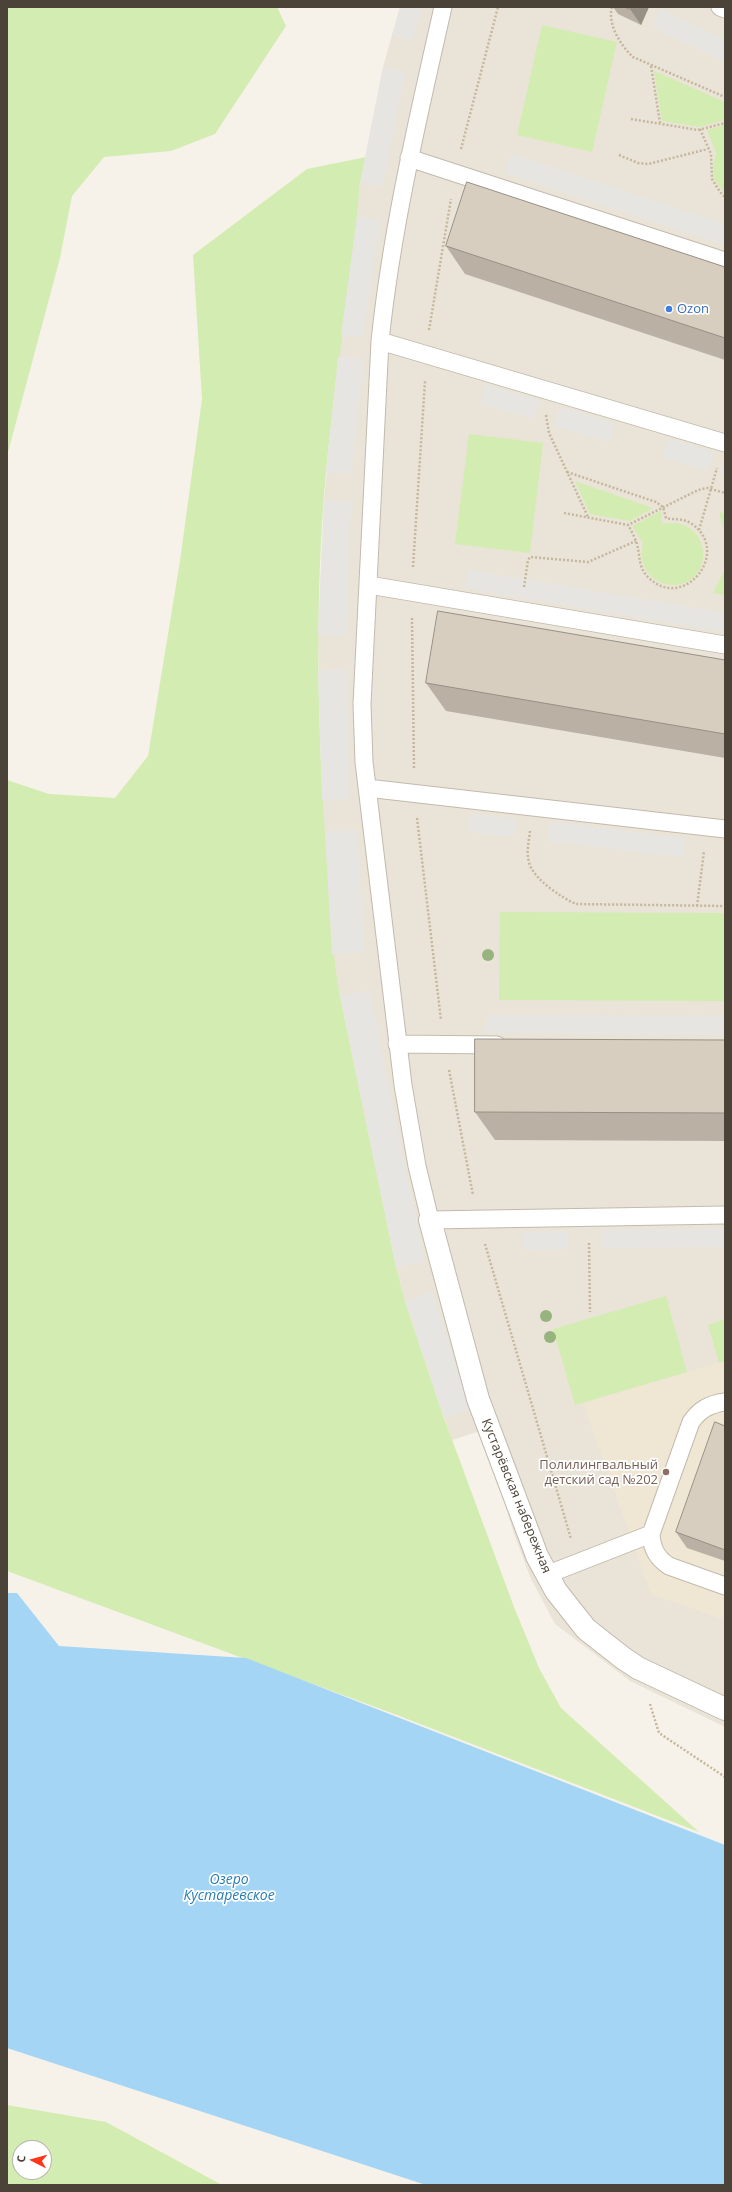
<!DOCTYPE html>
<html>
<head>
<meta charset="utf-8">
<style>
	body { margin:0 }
	#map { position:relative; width:732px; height:2192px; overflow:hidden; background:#f6f2ea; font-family:"Open Sans",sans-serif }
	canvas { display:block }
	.frame { position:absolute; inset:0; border:8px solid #4b4337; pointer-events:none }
	.north { position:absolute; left:12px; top:2140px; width:40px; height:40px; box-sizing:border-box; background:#fff; border:1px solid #b7b4af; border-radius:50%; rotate:276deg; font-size:11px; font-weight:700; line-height:16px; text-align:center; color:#4b4337 }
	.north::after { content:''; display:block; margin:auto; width:14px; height:18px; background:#ff3618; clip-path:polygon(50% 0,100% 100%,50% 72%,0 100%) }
</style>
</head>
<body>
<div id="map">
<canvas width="732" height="2192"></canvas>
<div class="frame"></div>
<div class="north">С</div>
</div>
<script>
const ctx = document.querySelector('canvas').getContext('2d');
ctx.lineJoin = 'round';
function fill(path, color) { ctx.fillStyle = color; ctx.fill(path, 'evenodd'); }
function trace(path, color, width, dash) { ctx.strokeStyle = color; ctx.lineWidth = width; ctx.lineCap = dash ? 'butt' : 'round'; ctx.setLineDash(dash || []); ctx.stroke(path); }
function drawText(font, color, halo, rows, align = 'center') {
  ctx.font = font + ' "Open Sans",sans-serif'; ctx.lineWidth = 3.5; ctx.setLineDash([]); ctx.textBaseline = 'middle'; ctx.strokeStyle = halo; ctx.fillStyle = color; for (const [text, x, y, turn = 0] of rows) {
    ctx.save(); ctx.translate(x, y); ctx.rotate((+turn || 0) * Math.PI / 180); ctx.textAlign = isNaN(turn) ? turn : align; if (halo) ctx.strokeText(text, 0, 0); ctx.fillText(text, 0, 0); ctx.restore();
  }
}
fill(new Path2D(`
	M400 7H725V1727L630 1681 555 1624 530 1577 513 1531 483 1430 452 1440 405 1301 396 1267 340 996 332 954 322 800 318 635 324 500 338 357 360 183 383 67Z`), '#eae4d8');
fill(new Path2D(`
	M725 1361V1620L651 1594 583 1403Z`), '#efe7d4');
fill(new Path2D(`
	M7 7H277L286 26 215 134 171 151 104 157 72 196 60 258 7 456Z
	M542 25 617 42 592 152 517 135Z
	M654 71 725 102V120L699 127 662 121Z
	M725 125V194L714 179 713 166 716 153 707 130Z
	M366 157 360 183C352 280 335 376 326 472 315 592 317 713 325 833 329 888 330 942 340 996L396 1267 405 1301 444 1418 514 1607 539 1668 561 1708 699 1832 397 1715 7 1571V780L49 794 115 798 148 756 180 561 202 399 193 255 307 169Z
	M469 434 543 443 530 553 455 544Z
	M575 481 653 508 630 521 590 514Z
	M661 511 662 524C712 514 717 583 674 585 666 585 658 582 652 577 642 568 640 556 643 543L632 526Z
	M719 512 725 513V535Z
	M725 569V595L713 593Z
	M500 912 725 913V1001L499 1000Z
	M666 1296 687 1372 575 1405 553 1329Z
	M725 1319V1361L719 1363 708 1325Z
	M7 2105 106 2122 222 2185H7ZM20 2148H44V2172H20Z`), '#d3ecb1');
fill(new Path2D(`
	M400 7H422L412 41 392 35Z
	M660 9 725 40V62L652 27Z
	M383 67 405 72 382 187 360 183Z
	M511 154 725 224V245L505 173Z
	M357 217 380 220 363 337 341 335Z
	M338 357 363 359 351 474 326 472Z
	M486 385 538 400 533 419 480 404Z
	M560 407 615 423 610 442 554 426Z
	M668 438 714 452 708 471 662 457Z
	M725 455V476L719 475Z
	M324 500 351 501 346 636 318 635Z
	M468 570 725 613V632L465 588Z
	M345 669 350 799 322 800 318 671Z
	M471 814 516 819 514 837 469 832Z
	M550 822 685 838 683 857 548 841Z
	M357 830 364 952 332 954 325 832Z
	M369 990 425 1261 396 1267 340 996Z
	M487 1015 725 1016V1035L486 1033Z
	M725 1228V1247L601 1248V1230Z
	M568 1231V1249L523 1250 522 1232Z
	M432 1292 470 1409 444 1418 405 1301Z`), '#e7e5e2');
fill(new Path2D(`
	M7 1593H17L59 1646 246 1658 725 1845V2185H426L7 2048Z`), '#a4d5f5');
const lane = new Path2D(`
	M443 7C418 118 392 227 380 341L362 704 364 762 403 1085 417 1166 430 1220 725 1215
	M720 7 725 9
	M409 158 725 261
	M380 341 725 443
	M369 585 725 645
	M367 788 725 829
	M397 1044 497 1045
	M725 1402C710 1404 700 1409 691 1422L651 1534C652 1549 657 1558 669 1566L725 1586
	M546 1575 651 1534`);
const street = new Path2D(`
	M430 1220 478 1399 537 1556 556 1591 586 1629 623 1658 638 1668 725 1709`);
trace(lane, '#c2baac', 19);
trace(street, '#c2baac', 24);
trace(new Path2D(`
	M612 7C607 24 621 46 633 57L725 97
	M651 66 660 123
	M631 119 698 130 725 123
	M700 129 711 154 712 179 720 192 725 197
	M461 149 498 7
	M619 155 638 163 648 164 708 149
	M429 330 451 199
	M546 415 549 433 588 517
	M567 472 656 502 663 507 666 518C675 520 684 518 692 524 732 552 684 612 649 578 637 567 641 555 636 541 634 536 631 530 628 525
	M564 513 628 525 698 490 707 488 725 493
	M699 530 717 468
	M413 567 425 381
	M524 587 528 560 530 557 588 562 636 541
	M412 618 414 769
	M417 818 441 1020
	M530 831C529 841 526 852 529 862 532 878 562 898 576 904L725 906
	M697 906 704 851
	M449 1070 473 1195
	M589 1243 590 1312
	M485 1244 571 1539
	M650 1704 659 1733 725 1777`), '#c5b69c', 2.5, [2, 2]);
trace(lane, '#fff', 17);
trace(street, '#fff', 22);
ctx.fillStyle = '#97b47e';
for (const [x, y] of [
	[488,955],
	[546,1316],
	[550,1337]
]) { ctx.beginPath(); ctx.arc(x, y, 6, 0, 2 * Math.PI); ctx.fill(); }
fill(new Path2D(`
	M613 7H649L641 25 618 14Z
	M446 246 725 267V360L465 274Z
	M725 660V758L446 711 426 683Z
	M725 1040V1141L495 1140 475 1112Z
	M725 1426V1561L687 1548 676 1532Z`), '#bab1a4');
fill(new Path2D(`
	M631 7H649L641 25 630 9Z`), '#979086');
const building = new Path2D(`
	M625 7H631L630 9Z
	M467 182 725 267V338L446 246Z
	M438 611 725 660V734L426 683Z
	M475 1039 725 1040V1113L475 1112Z
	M715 1422 725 1426V1550L676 1532Z`);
fill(building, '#d8cebf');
trace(building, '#979086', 1);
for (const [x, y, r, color] of [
	[669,309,4,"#3f7fe0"],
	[666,1472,4,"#8d6e63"]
]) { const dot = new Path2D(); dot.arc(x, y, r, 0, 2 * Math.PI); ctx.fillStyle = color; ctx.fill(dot); trace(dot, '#fff', 1.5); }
drawText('13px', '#366cbe', '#fff', [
	["Ozon",677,309]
], 'left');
drawText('13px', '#785e54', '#fff', [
	["Полилингвальный",658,1465],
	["детский сад №202",658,1480]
], 'right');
drawText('13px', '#4b4337', '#fff', [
	["Кустарёвская набережная",516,1496,68]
]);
drawText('italic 14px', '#287cb5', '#fff', [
	["Озеро",229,1880],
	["Кустаревское",229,1896]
]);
</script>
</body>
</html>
